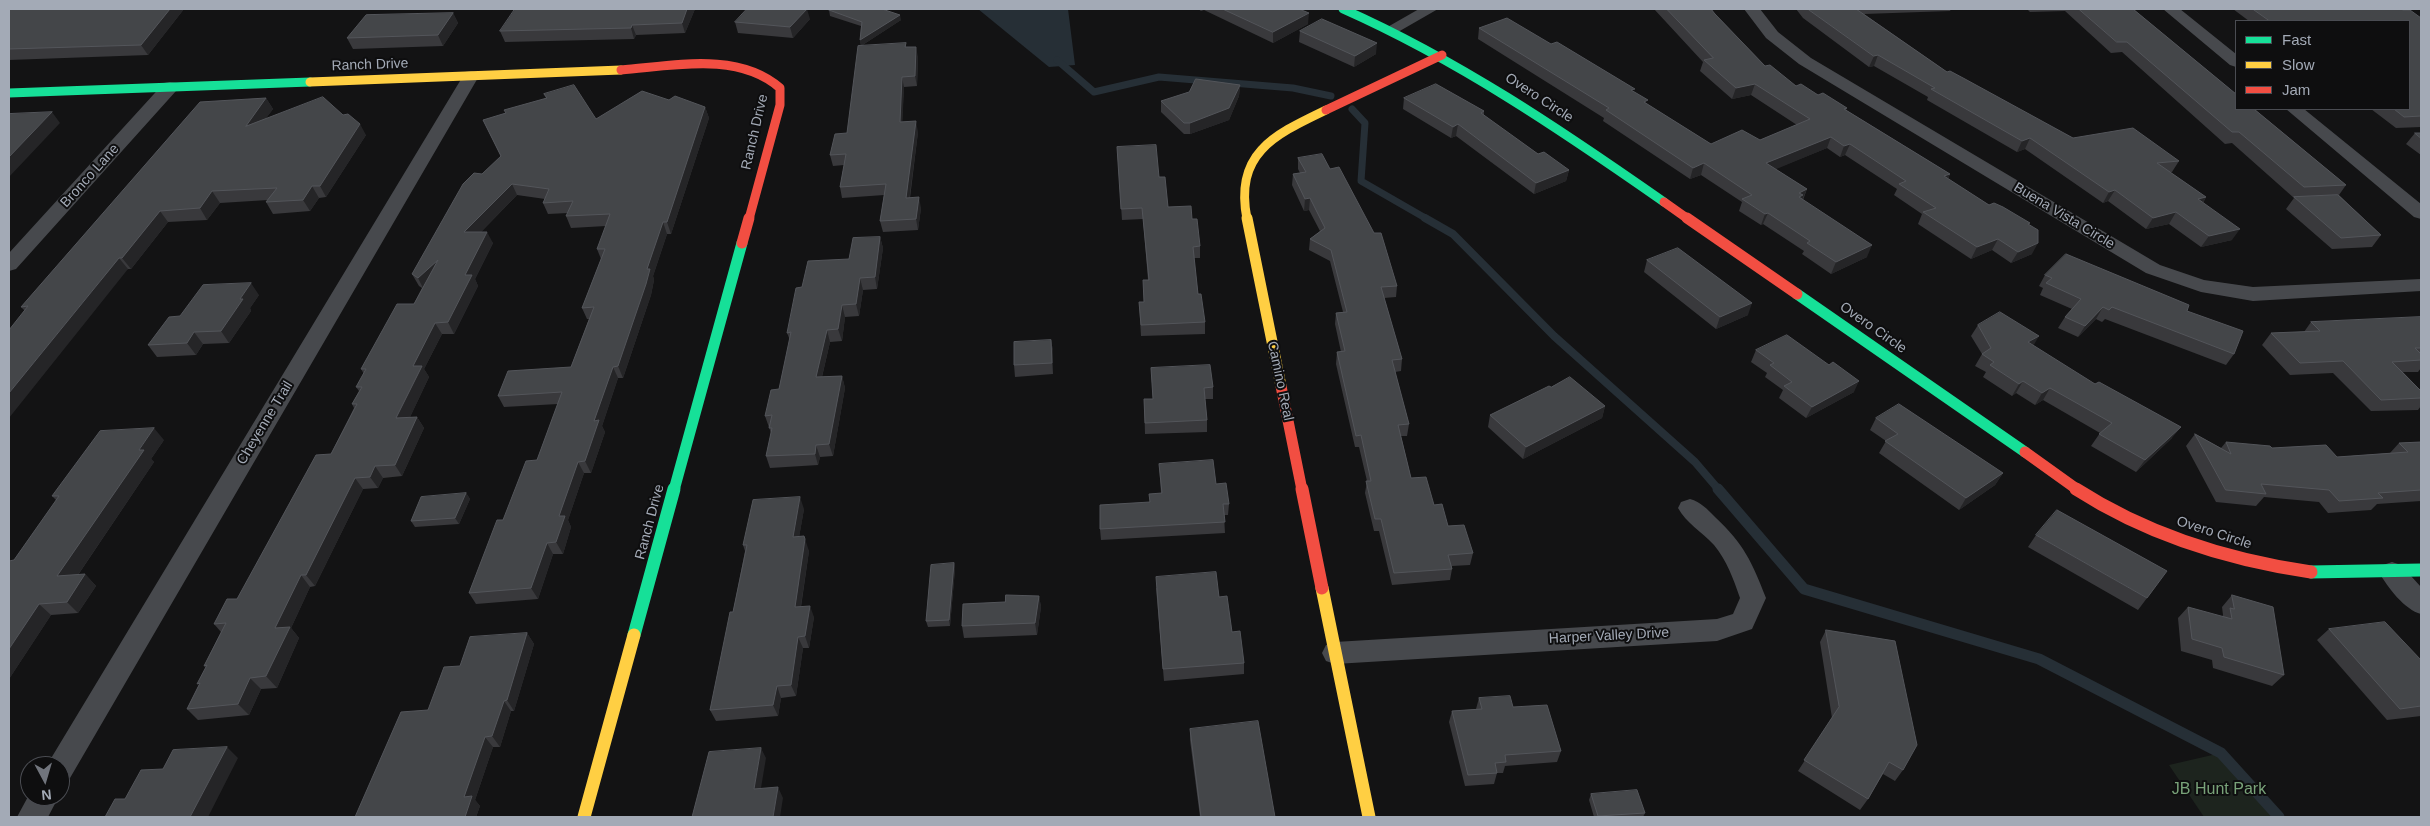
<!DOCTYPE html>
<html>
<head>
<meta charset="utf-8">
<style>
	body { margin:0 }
	#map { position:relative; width:2430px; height:826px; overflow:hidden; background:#131314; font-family:Helvetica,sans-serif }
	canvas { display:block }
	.frame { position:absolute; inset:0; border:10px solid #a3aab6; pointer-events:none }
	.legend { position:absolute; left:2235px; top:20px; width:175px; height:90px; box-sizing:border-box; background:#0e0e0f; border:1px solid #4a4c52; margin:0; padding:6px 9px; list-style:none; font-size:15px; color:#a3aab6 }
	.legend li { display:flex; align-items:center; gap:10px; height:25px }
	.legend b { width:25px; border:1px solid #4a4c52 }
	.north { position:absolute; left:20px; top:756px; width:50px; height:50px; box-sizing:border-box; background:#0e0e0f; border:1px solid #4a4c52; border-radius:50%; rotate:174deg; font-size:14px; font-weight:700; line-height:20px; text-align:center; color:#a3aab6 }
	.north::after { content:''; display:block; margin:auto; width:18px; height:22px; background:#71757d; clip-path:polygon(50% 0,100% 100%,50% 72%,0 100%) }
</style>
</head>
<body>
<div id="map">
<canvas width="2430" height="826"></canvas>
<div class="frame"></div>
<ul class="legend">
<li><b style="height:6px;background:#16e098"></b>Fast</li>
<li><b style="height:6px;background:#ffcf43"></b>Slow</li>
<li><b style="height:6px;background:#f24e42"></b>Jam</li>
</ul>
<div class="north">N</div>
</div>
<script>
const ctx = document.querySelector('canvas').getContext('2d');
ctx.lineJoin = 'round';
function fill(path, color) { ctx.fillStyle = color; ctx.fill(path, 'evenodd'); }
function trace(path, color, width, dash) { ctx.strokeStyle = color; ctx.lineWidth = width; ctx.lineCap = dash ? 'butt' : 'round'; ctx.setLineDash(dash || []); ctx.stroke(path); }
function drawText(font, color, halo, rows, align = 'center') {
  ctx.font = font + ' Helvetica,sans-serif'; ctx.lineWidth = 4; ctx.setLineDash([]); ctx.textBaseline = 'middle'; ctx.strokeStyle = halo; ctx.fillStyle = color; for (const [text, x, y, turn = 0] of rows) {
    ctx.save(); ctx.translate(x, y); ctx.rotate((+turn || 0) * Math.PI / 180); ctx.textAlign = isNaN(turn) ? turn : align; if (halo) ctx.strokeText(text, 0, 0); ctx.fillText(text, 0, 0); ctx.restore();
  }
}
fill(new Path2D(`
	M2221 753 2279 817H2204L2169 765Z`), '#1d241e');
fill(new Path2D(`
	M978 9H1068L1075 65 1049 67Z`), '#262f36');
trace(new Path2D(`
	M1057 60 1094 92 1159 77 1293 88 1331 96
	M1352 109 1365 123 1361 181 1427 219`), '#262f36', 7);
trace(new Path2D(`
	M1425 218 1453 234 1554 336 1695 462 1719 490`), '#262f36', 8);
trace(new Path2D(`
	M1718 489 1804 589 2039 659 2221 753 2279 817`), '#262f36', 11);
fill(new Path2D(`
	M1419 9H1438L1398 32 1392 34 1384 29Z
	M1744 9H1760L1778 32 1811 58 2160 265 2204 280 2253 287 2421 279V291L2253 301 2201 292 2146 273 1799 64 1766 38Z
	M2163 9H2180L2236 54V67L2230 65Z
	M471 71 477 72 479 76 70 778 60 782V766H47L50 760 463 76 465 72Z
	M170 82 176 83 178 87 176 91 16 269 9 271V253L164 83Z
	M2286 109H2304L2421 204V219L2414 217Z
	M1690 499C1701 502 1707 509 1715 517 1744 544 1752 562 1766 598L1752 629 1717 641 1335 664 1326 661 1322 653 1326 645 1335 642 1717 619 1733 614 1740 598C1733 578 1727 561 1714 545 1702 532 1686 523 1678 508L1681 502Z
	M2392 562 2401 565 2421 587V614C2405 610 2387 587 2379 572L2383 565Z
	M30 793V796H59L48 817H17Z`), '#47494d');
trace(new Path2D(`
	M1343 9C1458 60 1561 130 1664 202
	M9 93 310 82`), '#16e098', 9);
trace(new Path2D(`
	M1797 294 2025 452
	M674 490 742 243`), '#16e098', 11);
trace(new Path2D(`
	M2311 572 2421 570
	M634 635 674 489`), '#16e098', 13);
trace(new Path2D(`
	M310 82 621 70
	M1247 219C1234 153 1274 135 1326 110`), '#ffcf43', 9);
trace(new Path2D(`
	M1247 218 1281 386`), '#ffcf43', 11);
trace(new Path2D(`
	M1322 588 1369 817
	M584 817 634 635`), '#ffcf43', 13);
trace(new Path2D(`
	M621 70C672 66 738 51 780 88V105L749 219
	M1326 110 1442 55
	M1664 202 1688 219`), '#f24e42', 9);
trace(new Path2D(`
	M1687 218 1797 294
	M742 243 749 218
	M1281 386 1302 490
	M2025 452 2078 490`), '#f24e42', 11);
trace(new Path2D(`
	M1302 489 1322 588
	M2076 489C2146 534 2229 560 2311 572`), '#f24e42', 13);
fill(new Path2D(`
	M9 9H184L148 55 9 60Z
	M695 9 685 33 636 35 634 39 505 42 500 31Z
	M1198 9H1299L1308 24 1273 43 1204 10 1201 11Z
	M1654 9H1711L1715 14 1765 66 1796 86 1818 95 1847 108 1846 110 1950 174 1948 179 1989 205 2029 225 2032 254 2011 263 1992 250 1971 259 1918 224 1922 214 1894 195 1897 189 1845 155 1840 157 1827 148 1775 169 1807 189 1803 200 1867 257 1831 274 1802 254 1804 251 1763 224 1761 225 1739 211 1742 202 1701 175 1690 179 1603 121 1604 118 1478 39 1479 28 1551 44 1634 92 1647 104 1711 144 1760 140 1797 125 1751 95 1732 99 1700 71 1703 62Z
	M1796 9H1951L1950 11 1864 14 1947 72 2073 138 2179 161 2172 172H2170L2206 197 2203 203 2232 240 2201 247 2169 224 2146 229 2108 201 2103 203 2025 149 2017 152 1927 100 1928 97 1874 66 1869 67 1803 18Z
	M2027 9H2133L2346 185 2339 195 2381 235 2372 247 2332 249 2286 209 2294 198 2232 143 2225 144 2122 52 2111 53 2065 11 2030 12Z
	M2233 9H2401L2421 18V127L2396 128 2371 109H2409V21H2249Z
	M829 10 901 20 861 46 860 40 861 26 830 16Z
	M453 13 458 23 443 46 353 49 347 38Z
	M810 19 793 38 738 33 735 22Z
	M1300 31 1376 54 1354 67 1299 42Z
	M906 43V47L918 57 917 86 904 87 902 122 918 132 910 198 921 208 918 230 883 232 880 221 884 195 842 198 840 187 844 165 833 166 830 155 847 133Z
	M1240 85 1239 96 1229 120 1190 134H1184L1161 112V101Z
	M544 94 596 119 669 100 705 107 709 118 671 234H667L653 276 654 280 651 295 623 378H618L602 426 605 432 591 473H584L568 520 571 527 563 554H553L538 599 476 604 469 593 503 520 537 460 558 404 504 407 498 396 571 367 589 319H587L582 308 601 259 597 249 606 226 571 228 566 216 568 213 548 214 543 203 545 199 517 195 481 232 493 243 475 279 478 286 454 334H442L424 369 429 377 410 417H417L424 428 402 476 383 478 378 488 363 489 315 586 310 587 291 628 299 638 277 688 261 689 249 715 198 720 187 709 199 685 206 667 204 666 221 632 214 624 237 599 331 454 354 408 352 404 359 391 356 387 364 374 361 369 414 304 422 288 419 286 412 274 482 174 501 157 483 120 506 114 546 98Z
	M266 98 273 109 266 118 366 135 326 197 319 198 310 211 273 214 266 202 268 200 220 203 207 220 168 222 131 269H128L25 311 21 307Z
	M1404 98 1484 111V116L1538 154 1569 170 1566 181 1534 194 1456 136 1451 138 1403 109Z
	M2415 133H2421V155L2406 144Z
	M1117 147 1159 177 1168 207 1192 219 1200 246V258H1194L1198 294 1205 322V334L1141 336 1139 302H1144L1148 280 1143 219 1122 220Z
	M1298 158 1330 169 1397 286 1396 297 1384 298 1402 359 1401 371 1395 372 1409 424 1407 436H1401L1411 478 1434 505 1448 526 1473 553 1470 565 1452 566V569L1450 580 1392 585 1379 531H1374L1365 493 1367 481 1359 447H1355L1336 364 1337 352H1341L1335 324 1336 313 1343 312 1330 261 1309 250 1310 239 1320 231 1309 210 1304 211 1292 185 1293 174 1300 173 1298 169Z
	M880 237 883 248 877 289 863 290 859 316 845 317 842 341 830 342 822 377 842 376 845 388 833 456 820 457 818 465 770 468 766 456 771 433 765 416 779 389 790 340 787 333 802 287 849 259Z
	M1647 260 1748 315 1716 329 1644 272Z
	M2045 275 2187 311 2234 354 2226 365 2105 319 2102 322 2096 319 2078 337 2058 328 2065 317 2072 309 2040 295 2043 288 2039 286Z
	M259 295 250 308 251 311 229 343 203 344 196 355 157 357 148 345 180 316Z
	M2421 317V368L2418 372H2403L2421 391V406L2418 410 2371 411 2333 373 2290 375 2262 345 2271 333 2304 332 2311 322Z
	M1978 325 2033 346 2172 438 2136 472 2091 446 2100 433 2043 400 2035 405 2016 393 2012 396 1983 377 1986 372 1975 366 1982 354 1971 336Z
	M1051 340 1053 351V374L1015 377 1014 365Z
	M1756 350 1854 392 1806 418 1779 398 1783 390 1765 377 1767 373 1751 362Z
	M1151 368 1213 387V399H1205L1207 420V432L1145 434 1144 399H1153Z
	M1551 387 1605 406 1602 418 1523 459 1488 427 1490 415Z
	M1876 418 2003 473 1995 485 1959 510 1879 453 1886 441 1870 430Z
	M2195 434 2221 448 2226 442 2337 457 2390 453 2399 443 2421 442V501L2377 504 2371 510 2328 513 2319 502 2264 497 2256 506 2216 502 2186 446Z
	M164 440 151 459 154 462 78 575 85 574 96 586 78 613 51 615 9 679 56 500 52 496Z
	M1159 464 1216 484 1229 504 1228 515H1224L1225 533 1101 540 1100 529 1149 502 1161 493Z
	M466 493 470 499 459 524 415 527 411 521Z
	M804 509 799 537 809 551 801 607 814 617 809 648H803L796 696 781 698 778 716 716 721 710 710 733 612 745 551 743 545Z
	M2036 535 2147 598 2138 610 2028 547Z
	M954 563 955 569 950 626 928 627 926 621Z
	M1156 588 1219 597 1232 632 1244 663V674L1164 681Z
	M2232 595 2284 675 2272 686 2213 668 2212 660 2181 651 2178 618 2188 607 2222 617 2223 615 2222 607Z
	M1039 596 1041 607 1037 635 964 638 962 626 1005 602Z
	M2329 629 2421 660V716L2387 720 2317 640Z
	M1826 630 1903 770 1895 781 1883 774 1868 799 1860 810 1798 771 1832 718 1820 642Z
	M527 633 534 644 514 711H511L500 747H493L475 800 480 806 476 817H355L428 710 460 666Z
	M1479 698 1513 707 1561 751 1557 762 1505 766 1503 773H1497L1494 784 1465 786 1449 722 1452 711 1476 709Z
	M1190 729 1275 817H1200L1190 740Z
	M1591 794 1645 813 1643 817H1594L1589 800Z`), '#39393c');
fill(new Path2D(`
	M170 9H184L148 55 141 45Z
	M687 9H695L685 33 682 23Z
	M807 9 810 19 793 38 790 27Z
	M453 13 458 23 443 46 438 35Z
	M1309 13 1308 24 1273 43V32Z
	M900 15 901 20 861 46 860 40Z
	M632 25 636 35 634 39 631 28Z
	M1377 43 1376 54 1354 67 1355 56Z
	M916 47 918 57 917 86 915 76Z
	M1878 55 1874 66 1869 67 1874 56Z
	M902 77 904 87 902 132 900 122Z
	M1755 84 1751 95 1732 99 1736 88Z
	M1240 85 1239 96 1229 120 1190 134V123Z
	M266 98 273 109 252 137 246 126Z
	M705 107 709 118 671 234 667 222Z
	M52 112 60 123 9 177V157Z
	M916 121 918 132 908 209 906 198Z
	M360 124 366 135 326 197 320 186Z
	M1458 124 1456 136 1451 138 1453 127Z
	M1831 137 1827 148 1762 175 1766 163Z
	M2030 138 2025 149 2017 152 2022 141Z
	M1850 144 1845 155 1840 157 1844 146Z
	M1704 163 1701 175 1690 179 1693 168Z
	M1569 170 1566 181 1534 194 1536 183Z
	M1950 174 1945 185 1944 176Z
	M512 184 517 195 469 244 464 232Z
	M312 186 319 198 310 211 303 200Z
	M1807 189 1802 200 1798 207 1799 193Z
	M2115 190 2108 201 2103 203 2109 192Z
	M212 191 220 203 207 220 200 208Z
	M919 197 921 208 918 230 916 219Z
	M2206 197 2199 209 2198 199Z
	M1310 198 1309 210 1304 211 1305 199Z
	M160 211 168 222 131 269 122 258Z
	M2176 212 2169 224 2146 229 2153 218Z
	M1768 213 1763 224 1761 225 1765 214Z
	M663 222 667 234 653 276 654 280 651 295 623 378 618 366 647 269Z
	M2240 229 2232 240 2201 247 2209 236Z
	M487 232 493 243 475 279 478 286 454 334 448 322 465 275Z
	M880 237 883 248 877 289 875 277Z
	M1998 239 1992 250 1971 259 1977 247Z
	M2038 243 2032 254 2011 263 2018 252Z
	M1872 245 1867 257 1831 274 1836 262Z
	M119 258 128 269 9 418V393Z
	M438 260 424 290 418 278Z
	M860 278 863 290 859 316 856 304Z
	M251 283 259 295 250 308 251 311 229 343 221 331 240 299Z
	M1752 303 1748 315 1716 329 1720 317Z
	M842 305 845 317 842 341 838 329Z
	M2103 307 2096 319 2078 337 2085 326Z
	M435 323 442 334 424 369 429 377 404 430 396 418 413 366Z
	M827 330 830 342 819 389 816 377Z
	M194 332 203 344 196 355 187 343Z
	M2039 336 2032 348 2028 342Z
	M1051 340 1053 351V374L1052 363Z
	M613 367 618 378 602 426 605 432 591 473 585 461 594 421Z
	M842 376 845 388 833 456 829 444Z
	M1859 381 1854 392 1806 418 1812 407Z
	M2023 381 2016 393 2012 396 2019 384Z
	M2050 388 2043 400 2035 405 2042 393Z
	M1605 406 1602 418 1523 459 1526 447Z
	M417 417 424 428 402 476 395 465Z
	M2181 427 2172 438 2136 472 2145 460Z
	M154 428 164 440 151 459 154 462 69 588 57 576Z
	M816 445 820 457 818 465 815 454Z
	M578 462 584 473 568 520 571 527 563 554 556 542 559 516Z
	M375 466 383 478 378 488 370 477Z
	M2003 473 1995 485 1959 510 1966 498Z
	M355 478 363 489 315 586 306 575Z
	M466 493 470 499 459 524 455 518Z
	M800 497 804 509 797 549 793 537Z
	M805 539 809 551 799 618 795 607Z
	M547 543 553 554 538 599 531 588Z
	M954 563 955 569 950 626 949 620Z
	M85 574 96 586 78 613 67 602Z
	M301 575 310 587 291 628 299 638 277 688 266 676 275 628Z
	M1039 596 1041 607 1037 635 1035 623Z
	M39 604 51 615 9 679V649Z
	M810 606 814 617 809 648 805 636Z
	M527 633 534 644 514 711 507 700Z
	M798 637 803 648 796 696 791 685Z
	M250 678 261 689 249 715 238 704Z
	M777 686 781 698 778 716 773 705Z
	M504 701 511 711 500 747 492 736Z
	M485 737 493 747 475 800 480 806 476 817H465L464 797Z
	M227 747 238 758 208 817H190Z
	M761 748 766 758 759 800 754 789Z
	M778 787 783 798 780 817H773Z`), '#252527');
const building = new Path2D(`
	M9 9H170L141 45 9 49Z
	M515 9H687L682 23 632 25 631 28 500 31Z
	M747 9H807L790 27 735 22Z
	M830 9H882L900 15 860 40 862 22 829 10Z
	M1223 9H1299L1309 13 1273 32Z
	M1667 9H1711L1715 14 1765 66 1770 65 1796 86 1801 84 1818 95 1823 93 1847 108 1844 109 1950 174 1944 176 1989 205 1994 203 2003 207 2030 223 2028 224 2038 230V243L2018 252 1998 239 1977 247 1923 212 1936 208 1899 184 1906 181 1850 144 1844 146 1831 137 1766 163 1807 189 1799 193 1803 195 1799 197 1872 245 1836 262 1807 243 1810 241 1768 213 1765 214 1742 199 1752 195 1704 163 1693 168 1606 110 1609 108 1479 28 1507 18 1551 44 1557 42 1635 89 1631 90 1648 100 1644 102 1711 144 1742 130 1760 140 1810 119 1755 84 1736 88 1704 60 1713 58Z
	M1808 9H1856L1947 72 1950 71 1965 79 2073 138 2133 128 2179 161 2157 163 2206 197 2198 199 2240 229 2209 236 2176 212 2153 218 2115 190 2109 192 2030 138 2022 141 1931 89 1935 88 1878 55 1874 56Z
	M2079 9H2133L2236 94V109H2254L2346 185 2304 187 2239 132H2232L2127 42H2117Z
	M2253 9H2401L2403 10H2410L2421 18V116L2404 117 2394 109H2409V21H2270Z
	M453 13 438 35 347 38 366 15Z
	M1322 19 1377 43 1355 56 1300 31Z
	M906 43 905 47H916L915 76 902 77 900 122 916 121 906 198 919 197 916 219 880 221 886 184 840 187 846 154 830 155 835 134 847 133 858 46Z
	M1196 79 1240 85 1229 108 1190 123H1184L1161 101 1189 92Z
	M1436 84 1484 111 1481 113 1538 154 1544 152 1569 170 1536 183 1458 124 1453 127 1404 98Z
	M574 85 596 119 642 91 669 100 675 96 705 107 667 222H663L647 269H650L646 284 618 366 613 367 594 421 599 420 585 461 578 462 559 516H565L556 542 547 543 531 588 469 593 497 520H503L526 461 537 460 562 392 498 396 508 371 571 367 594 307 582 308 605 249H597L610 214 566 216 573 201 543 203 549 189 512 184 464 232H487L465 275H472L448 322 435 323 413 366H422L396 418 417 417 395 465 375 466 370 477 355 478 306 575H301L275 628 290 627 266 676 250 678 238 704 187 709 200 683 197 684 207 665 204 666 226 623 214 624 227 599H237L316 455 331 454 357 404H352L362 387H356L366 369H361L397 304H414L438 260 418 278 412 274 463 184 474 173 482 174 501 156 483 120 506 113 504 110 547 98 544 94Z
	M323 97 343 115 348 114 360 124 320 186H312L303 200 266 202 277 188 212 191 200 208 160 211 122 258H119L9 393V330L28 306 21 307 200 102 266 98 246 126Z
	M52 112 9 157V114Z
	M2415 133H2421V138Z
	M1156 145 1159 177H1165L1168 207 1191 206 1192 219H1197L1200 246 1193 247 1198 294H1201L1205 322 1141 325 1139 302H1144L1143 280H1149L1142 208 1121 209 1117 147Z
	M1322 154 1330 169 1339 167 1374 233H1381L1397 286 1381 287 1402 359 1392 360 1409 424 1398 425 1411 478 1426 477 1434 505 1442 504 1448 526 1464 525 1473 553 1448 555 1452 569 1394 573 1381 519H1375L1366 481H1371L1361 435 1356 436 1337 352 1345 351 1336 313 1347 312 1331 250 1310 239 1325 228 1310 198 1305 199 1293 174 1306 172 1298 158Z
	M2338 195 2381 235 2341 238 2294 197Z
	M880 237 875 277 860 278 856 304 842 305 838 329 827 330 816 377 842 376 829 444 816 445 815 454 766 456 772 428H769L772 415 765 416 771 390 779 389 791 332 787 333 796 288 802 287 808 261 849 259 853 238Z
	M1678 248 1752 303 1720 317 1647 260Z
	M2066 254 2189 305 2187 311 2243 331 2234 354 2112 307 2109 310 2103 307 2085 326 2065 317 2081 299 2046 283 2052 278 2045 275Z
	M251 283 240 299H243L221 331 194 332 187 343 148 345 169 317 180 316 203 285Z
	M2000 312 2039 336 2028 342 2095 384 2099 382 2181 427 2145 460 2099 434 2112 423 2050 388 2042 393 2023 381 2019 384 1990 365 1994 362 1982 354 1991 348 1978 325Z
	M2421 317V348H2415L2421 354V360L2392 362 2421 391V398L2381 400 2343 361 2300 363 2271 333 2320 331 2311 322Z
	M1787 335 1829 365 1833 362 1859 381 1812 407 1784 386 1792 382 1770 365 1774 363 1756 350Z
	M1051 340 1052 363 1014 365V342Z
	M1210 365 1213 387 1204 388 1207 420 1145 423 1144 399H1153L1151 368Z
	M1570 377 1605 406 1526 447 1490 415 1549 386 1551 387Z
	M1899 404 2003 473 1966 498 1885 441 1898 434 1876 418Z
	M154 428 139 450H144L57 576 85 574 67 602 39 604 9 649V561L14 560 59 496H52L100 431Z
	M2195 434 2231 454 2226 442 2270 446 2272 448 2326 445 2337 457 2408 452 2399 443 2421 442V490L2378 493 2383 498 2339 501 2329 490 2261 484 2266 494 2226 490Z
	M1213 460 1216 484 1226 483 1229 504H1223L1225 522 1100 529V505L1150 502 1149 494 1162 493 1159 464Z
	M466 493 455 518 411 521 421 497Z
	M800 497 793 537 804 536 805 539 795 607 810 606 805 636 798 637 791 685 777 686 773 705 710 710 730 612H733L747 545H743L753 500Z
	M2057 510 2167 571 2147 598 2036 535Z
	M954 563 949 620 926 621 931 565Z
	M1216 572 1219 597 1227 596 1232 632 1240 631 1244 663 1163 669 1156 577Z
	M1006 595 1039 596 1035 623 962 626 963 604 1005 602Z
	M2232 595 2273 607 2284 675 2224 657 2222 648 2192 639 2188 607 2232 619 2230 608 2234 609Z
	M2385 622 2421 660V706L2400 709 2329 629Z
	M1826 630 1895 641 1917 745 1903 770 1889 762 1868 799 1804 760 1839 707Z
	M527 633 507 700 504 701 492 736 485 737 464 797 472 796 465 817H355L401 712 428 710 444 667 460 666 470 637Z
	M1510 696 1513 707 1547 705 1561 751 1505 755 1506 762 1495 763 1497 773 1468 775 1452 711 1482 709 1479 698Z
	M1258 721 1275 817H1201L1190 729Z
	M227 747 190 817H105L115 799H125L141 770 163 769 173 750Z
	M761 748 754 789 778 787 773 817H692L709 752Z
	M1637 790 1645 813 1598 816 1591 794Z`);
fill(building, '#444649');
trace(building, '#53555a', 1);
drawText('14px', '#a3aab6', '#0e0e0f', [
	["Ranch Drive",370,65,-2],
	["Overo Circle",1539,98,33],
	["Ranch Drive",755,132,-77],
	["Bronco Lane",90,176,-48],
	["Buena Vista Circle",2064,216,31],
	["Overo Circle",1873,328,35],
	["Camino Real",1280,381,78],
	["Cheyenne Trail",265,423,-59],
	["Ranch Drive",650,522,-75],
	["Overo Circle",2214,533,18],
	["Harper Valley Drive",1609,636,-3]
]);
drawText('16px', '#79a279', '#0e0e0f', [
	["JB Hunt Park",2219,790]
]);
</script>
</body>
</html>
